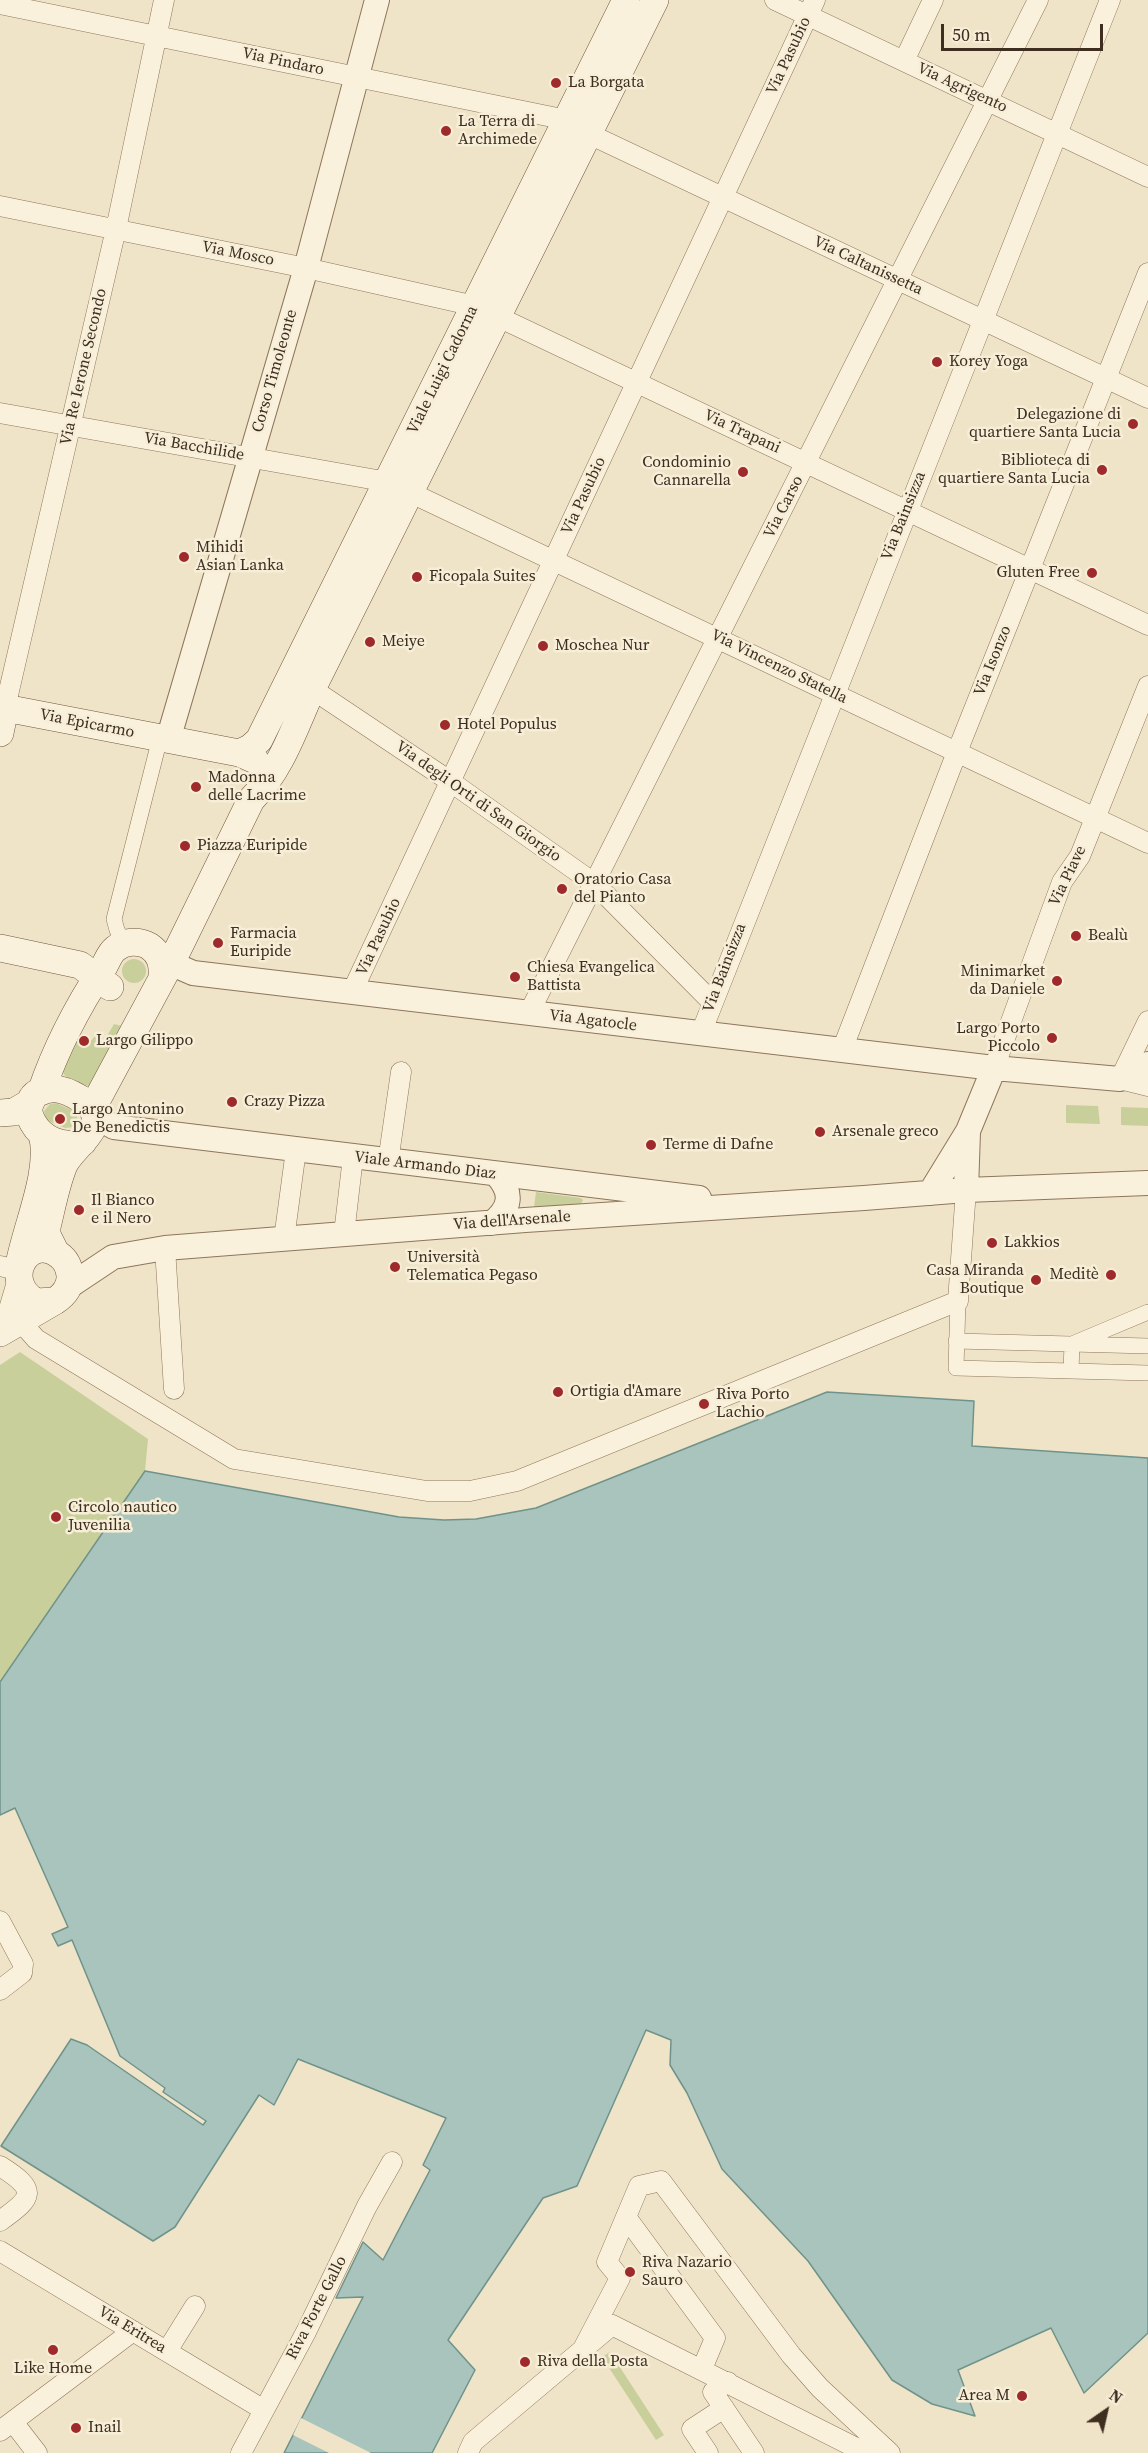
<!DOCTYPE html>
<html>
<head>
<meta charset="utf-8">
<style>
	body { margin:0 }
	#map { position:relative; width:1148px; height:2453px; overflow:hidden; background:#f0e4c8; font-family:"Source Serif 4",serif }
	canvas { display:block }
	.north { position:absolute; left:1076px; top:2381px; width:60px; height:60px; -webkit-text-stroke:4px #f7eed8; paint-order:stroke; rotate:34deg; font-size:16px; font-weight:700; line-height:24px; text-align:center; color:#3d2e20 }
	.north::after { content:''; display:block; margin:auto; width:21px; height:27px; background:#3d2e20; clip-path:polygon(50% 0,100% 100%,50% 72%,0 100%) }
	.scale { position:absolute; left:941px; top:24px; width:162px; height:27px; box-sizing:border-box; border:3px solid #3d2e20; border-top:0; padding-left:8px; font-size:18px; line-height:21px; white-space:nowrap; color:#3d2e20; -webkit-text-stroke:4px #f7eed8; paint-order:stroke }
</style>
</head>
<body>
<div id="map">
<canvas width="1148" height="2453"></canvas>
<div class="north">N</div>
<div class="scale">50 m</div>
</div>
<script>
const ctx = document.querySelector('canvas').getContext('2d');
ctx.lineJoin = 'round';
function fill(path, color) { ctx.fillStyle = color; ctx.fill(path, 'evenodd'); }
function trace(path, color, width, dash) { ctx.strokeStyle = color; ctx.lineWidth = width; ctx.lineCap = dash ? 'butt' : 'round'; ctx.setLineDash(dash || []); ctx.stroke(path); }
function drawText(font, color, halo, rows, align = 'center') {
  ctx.font = font + ' "Source Serif 4",serif'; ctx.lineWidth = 5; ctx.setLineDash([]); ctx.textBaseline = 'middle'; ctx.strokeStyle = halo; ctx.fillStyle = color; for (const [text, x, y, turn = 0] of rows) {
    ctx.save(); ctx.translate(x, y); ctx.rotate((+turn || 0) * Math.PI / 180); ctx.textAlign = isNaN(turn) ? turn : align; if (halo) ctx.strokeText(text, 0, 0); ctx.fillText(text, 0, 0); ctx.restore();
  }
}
fill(new Path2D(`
	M122 971a12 12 0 1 1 24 0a12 12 0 1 1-24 0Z
	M114 1024 122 1026 91 1085 86 1086 65 1076 62 1070 77 1036 90 1042 95 1036 104 1041Z
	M56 1103 76 1112 78 1120 74 1127 65 1128 46 1120 44 1111 50 1104Z
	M1066 1105 1098 1106 1100 1124 1066 1123Z
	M1121 1107 1148 1108V1126L1121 1125Z
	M536 1192 581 1198 583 1200 581 1204 534 1207Z
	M20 1352 148 1439 145 1471 0 1682V1365Z
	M610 2352 664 2435 656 2440 602 2357Z`), '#c9cf9b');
const water = new Path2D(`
	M827 1392 974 1401 972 1446 1148 1458V2333L1084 2393 1051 2328 958 2370 975 2416 932 2404 892 2380 808 2261 722 2169 687 2093 670 2065 671 2040 646 2030 577 2186 543 2198 448 2340 475 2370 432 2453H284L363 2297 336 2298 363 2242 383 2260 430 2170 423 2165 446 2118 298 2059 274 2105 259 2095 175 2227 153 2241 1 2146 71 2039 87 2045 203 2125 206 2121 163 2092 165 2088 120 2056 72 1940 58 1946 52 1934 68 1927 15 1808 0 1815V1682L145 1471 399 1517 444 1520 476 1519 536 1508Z`);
fill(water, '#a9c4bc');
trace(water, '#6f938a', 1.5);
fill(new Path2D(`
	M301 2418 371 2453H329L293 2435Z`), '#f0e4c8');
const pedestrian = new Path2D(`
	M124 943 117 930 114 919 160 738
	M958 1301 956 1368 1148 1373
	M956 1341 1148 1346
	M1071 1371 1072 1344 1148 1312`);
const minor = new Path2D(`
	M775 0 1148 177
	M0 4 567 120 589 134 1148 398
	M904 61 933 0
	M0 206 306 268 475 306 1148 625
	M0 413 388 482 1148 843
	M312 689 451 782 595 884 712 1002
	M0 705 5 708 116 229 164 0
	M352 992 815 0
	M529 1013 1038 0
	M1148 1021 1120 1079 1148 1086
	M701 1033 1110 0
	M842 1050 957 752 1148 273
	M994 1068 1062 882 1080 856 1148 686
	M388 1162 401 1072
	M344 1234 353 1157
	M284 1239 296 1150
	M165 1248 174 1389
	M0 1266 17 1270
	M25 1317 29 1331 36 1339 234 1459 427 1491H470L517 1481 958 1301 966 1190
	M0 1328 7 1316 17 1282
	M0 1921 23 1964 22 1973 0 1990
	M0 2166C38 2190 34 2197 0 2221
	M626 2217 715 2338 702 2369
	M0 2251 264 2410
	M584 2347 620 2278 607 2262 639 2186 661 2181 791 2355 820 2388 890 2453
	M167 2351 195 2306
	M728 2382 713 2392 754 2453
	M13 2422 37 2453
	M0 2431 133 2331
	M241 2453 306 2332 367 2206 392 2162
	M468 2453 473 2442 612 2325 866 2453
	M708 2453 692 2429 724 2408`);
const tertiary = new Path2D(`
	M168 740 306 268 377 0
	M161 959 193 973 994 1068 1120 1079 1148 1064
	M95 1116 114 1127 699 1198
	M966 1190 968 1132
	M930 1193 968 1131 994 1068
	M492 1223C511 1208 513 1193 497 1175
	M68 1287 113 1257 165 1248 525 1220 864 1198 966 1190 1148 1183`);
const secondary = new Path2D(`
	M0 733 5 708 239 753 255 760
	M239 753 250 748 259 740 626 0
	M0 948 80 965 110 987
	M41 1092C56 1048 78 1006 103 968 107 962 109 954 115 949 124 941 139 940 149 946 161 954 163 965 162 978
	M92 1109 178 949 251 800C281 770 295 727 312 689L655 0
	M0 1113 14 1112 31 1102
	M56 1253 47 1235V1227C52 1207 56 1184 64 1165 73 1145 118 1121 81 1099 73 1094 61 1088 51 1089 5 1093 38 1157 83 1142
	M19 1265C26 1226 52 1171 42 1134
	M0 1333 55 1301C64 1295 71 1287 70 1275 69 1266 66 1260 59 1255 28 1232 0 1281 36 1302L55 1301`);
trace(pedestrian, '#8d765c', 16);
trace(minor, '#8d765c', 21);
trace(tertiary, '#8d765c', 26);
trace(secondary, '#6f573f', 28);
trace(pedestrian, '#faf1dc', 15);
trace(minor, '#faf1dc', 20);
trace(tertiary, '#faf1dc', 24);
trace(secondary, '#faf1dc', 27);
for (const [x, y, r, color] of [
	[556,83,6,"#9e2a2b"],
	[446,131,6,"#9e2a2b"],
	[937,362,6,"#9e2a2b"],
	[1133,424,6,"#9e2a2b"],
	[1102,470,6,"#9e2a2b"],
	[743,472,6,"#9e2a2b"],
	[184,557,6,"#9e2a2b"],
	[1092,573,6,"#9e2a2b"],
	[417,577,6,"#9e2a2b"],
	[370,642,6,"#9e2a2b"],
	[543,646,6,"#9e2a2b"],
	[445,725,6,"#9e2a2b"],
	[196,787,6,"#9e2a2b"],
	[185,846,6,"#9e2a2b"],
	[562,889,6,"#9e2a2b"],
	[1076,936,6,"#9e2a2b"],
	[218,943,6,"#9e2a2b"],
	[515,977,6,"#9e2a2b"],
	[1057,981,6,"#9e2a2b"],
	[1052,1038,6,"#9e2a2b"],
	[84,1041,6,"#9e2a2b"],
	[232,1102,6,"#9e2a2b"],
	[60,1119,6,"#9e2a2b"],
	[820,1132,6,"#9e2a2b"],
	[651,1145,6,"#9e2a2b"],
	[79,1210,6,"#9e2a2b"],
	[992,1243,6,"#9e2a2b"],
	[395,1267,6,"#9e2a2b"],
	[1111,1275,6,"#9e2a2b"],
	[1036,1280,6,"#9e2a2b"],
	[558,1392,6,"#9e2a2b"],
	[704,1404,6,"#9e2a2b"],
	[56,1517,6,"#9e2a2b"],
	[630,2272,6,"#9e2a2b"],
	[53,2350,6,"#9e2a2b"],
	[525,2362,6,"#9e2a2b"],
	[1022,2396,6,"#9e2a2b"],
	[76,2428,6,"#9e2a2b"]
]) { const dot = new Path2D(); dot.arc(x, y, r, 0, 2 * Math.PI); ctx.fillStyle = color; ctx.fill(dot); trace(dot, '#f7eed8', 2); }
drawText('16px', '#3d2e20', '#f7eed8', [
	["Via Pasubio",789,56,-65],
	["Via Pindaro",283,62,12],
	["Via Agrigento",962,88,25],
	["Via Mosco",238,254,11],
	["Via Caltanissetta",868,266,25],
	["Via Re Ierone Secondo",84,367,-77],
	["Viale Luigi Cadorna",443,370,-64],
	["Corso Timoleonte",275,371,-74],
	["Via Trapani",742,432,25],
	["Via Bacchilide",194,447,10],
	["Via Pasubio",584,496,-65],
	["Via Carso",784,507,-63],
	["Via Bainsizza",904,516,-68],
	["Via Isonzo",993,661,-68],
	["Via Vincenzo Statella",779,667,26],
	["Via Epicarmo",87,724,11],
	["Via degli Orti di San Giorgio",478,802,35],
	["Via Piave",1068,876,-64],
	["Via Pasubio",379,937,-65],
	["Via Bainsizza",725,968,-69],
	["Via Agatocle",593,1021,7],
	["Viale Armando Diaz",425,1166,7],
	["Via dell'Arsenale",512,1221,-4],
	["Riva Forte Gallo",317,2308,-63],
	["Via Eritrea",132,2330,31]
]);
drawText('16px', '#3d2e20', '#f7eed8', [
	["La Borgata",568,83],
	["La Terra di",458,122],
	["Archimede",458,140],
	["Korey Yoga",949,362],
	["Delegazione di",1121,415,"right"],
	["quartiere Santa Lucia",1121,433,"right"],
	["Biblioteca di",1090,461,"right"],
	["quartiere Santa Lucia",1090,479,"right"],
	["Condominio",731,463,"right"],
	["Cannarella",731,481,"right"],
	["Mihidi",196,548],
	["Asian Lanka",196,566],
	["Gluten Free",1080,573,"right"],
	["Ficopala Suites",429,577],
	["Meiye",382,642],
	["Moschea Nur",555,646],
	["Hotel Populus",457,725],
	["Madonna",208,778],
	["delle Lacrime",208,796],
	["Piazza Euripide",197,846],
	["Oratorio Casa",574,880],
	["del Pianto",574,898],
	["Farmacia",230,934],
	["Euripide",230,952],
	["Bealù",1088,936],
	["Chiesa Evangelica",527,968],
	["Battista",527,986],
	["Minimarket",1045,972,"right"],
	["da Daniele",1045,990,"right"],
	["Largo Porto",1040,1029,"right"],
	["Piccolo",1040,1047,"right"],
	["Largo Gilippo",96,1041],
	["Crazy Pizza",244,1102],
	["Largo Antonino",72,1110],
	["De Benedictis",72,1128],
	["Arsenale greco",832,1132],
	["Terme di Dafne",663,1145],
	["Il Bianco",91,1201],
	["e il Nero",91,1219],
	["Lakkios",1004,1243],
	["Università",407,1258],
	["Telematica Pegaso",407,1276],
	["Casa Miranda",1024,1271,"right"],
	["Boutique",1024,1289,"right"],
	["Meditè",1099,1275,"right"],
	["Ortigia d'Amare",570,1392],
	["Riva Porto",716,1395],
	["Lachio",716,1413],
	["Circolo nautico",68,1508],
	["Juvenilia",68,1526],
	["Riva Nazario",642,2263],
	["Sauro",642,2281],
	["Riva della Posta",537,2362],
	["Like Home",53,2369,"center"],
	["Area M",1010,2396,"right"],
	["Inail",88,2428]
], 'left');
</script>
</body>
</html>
